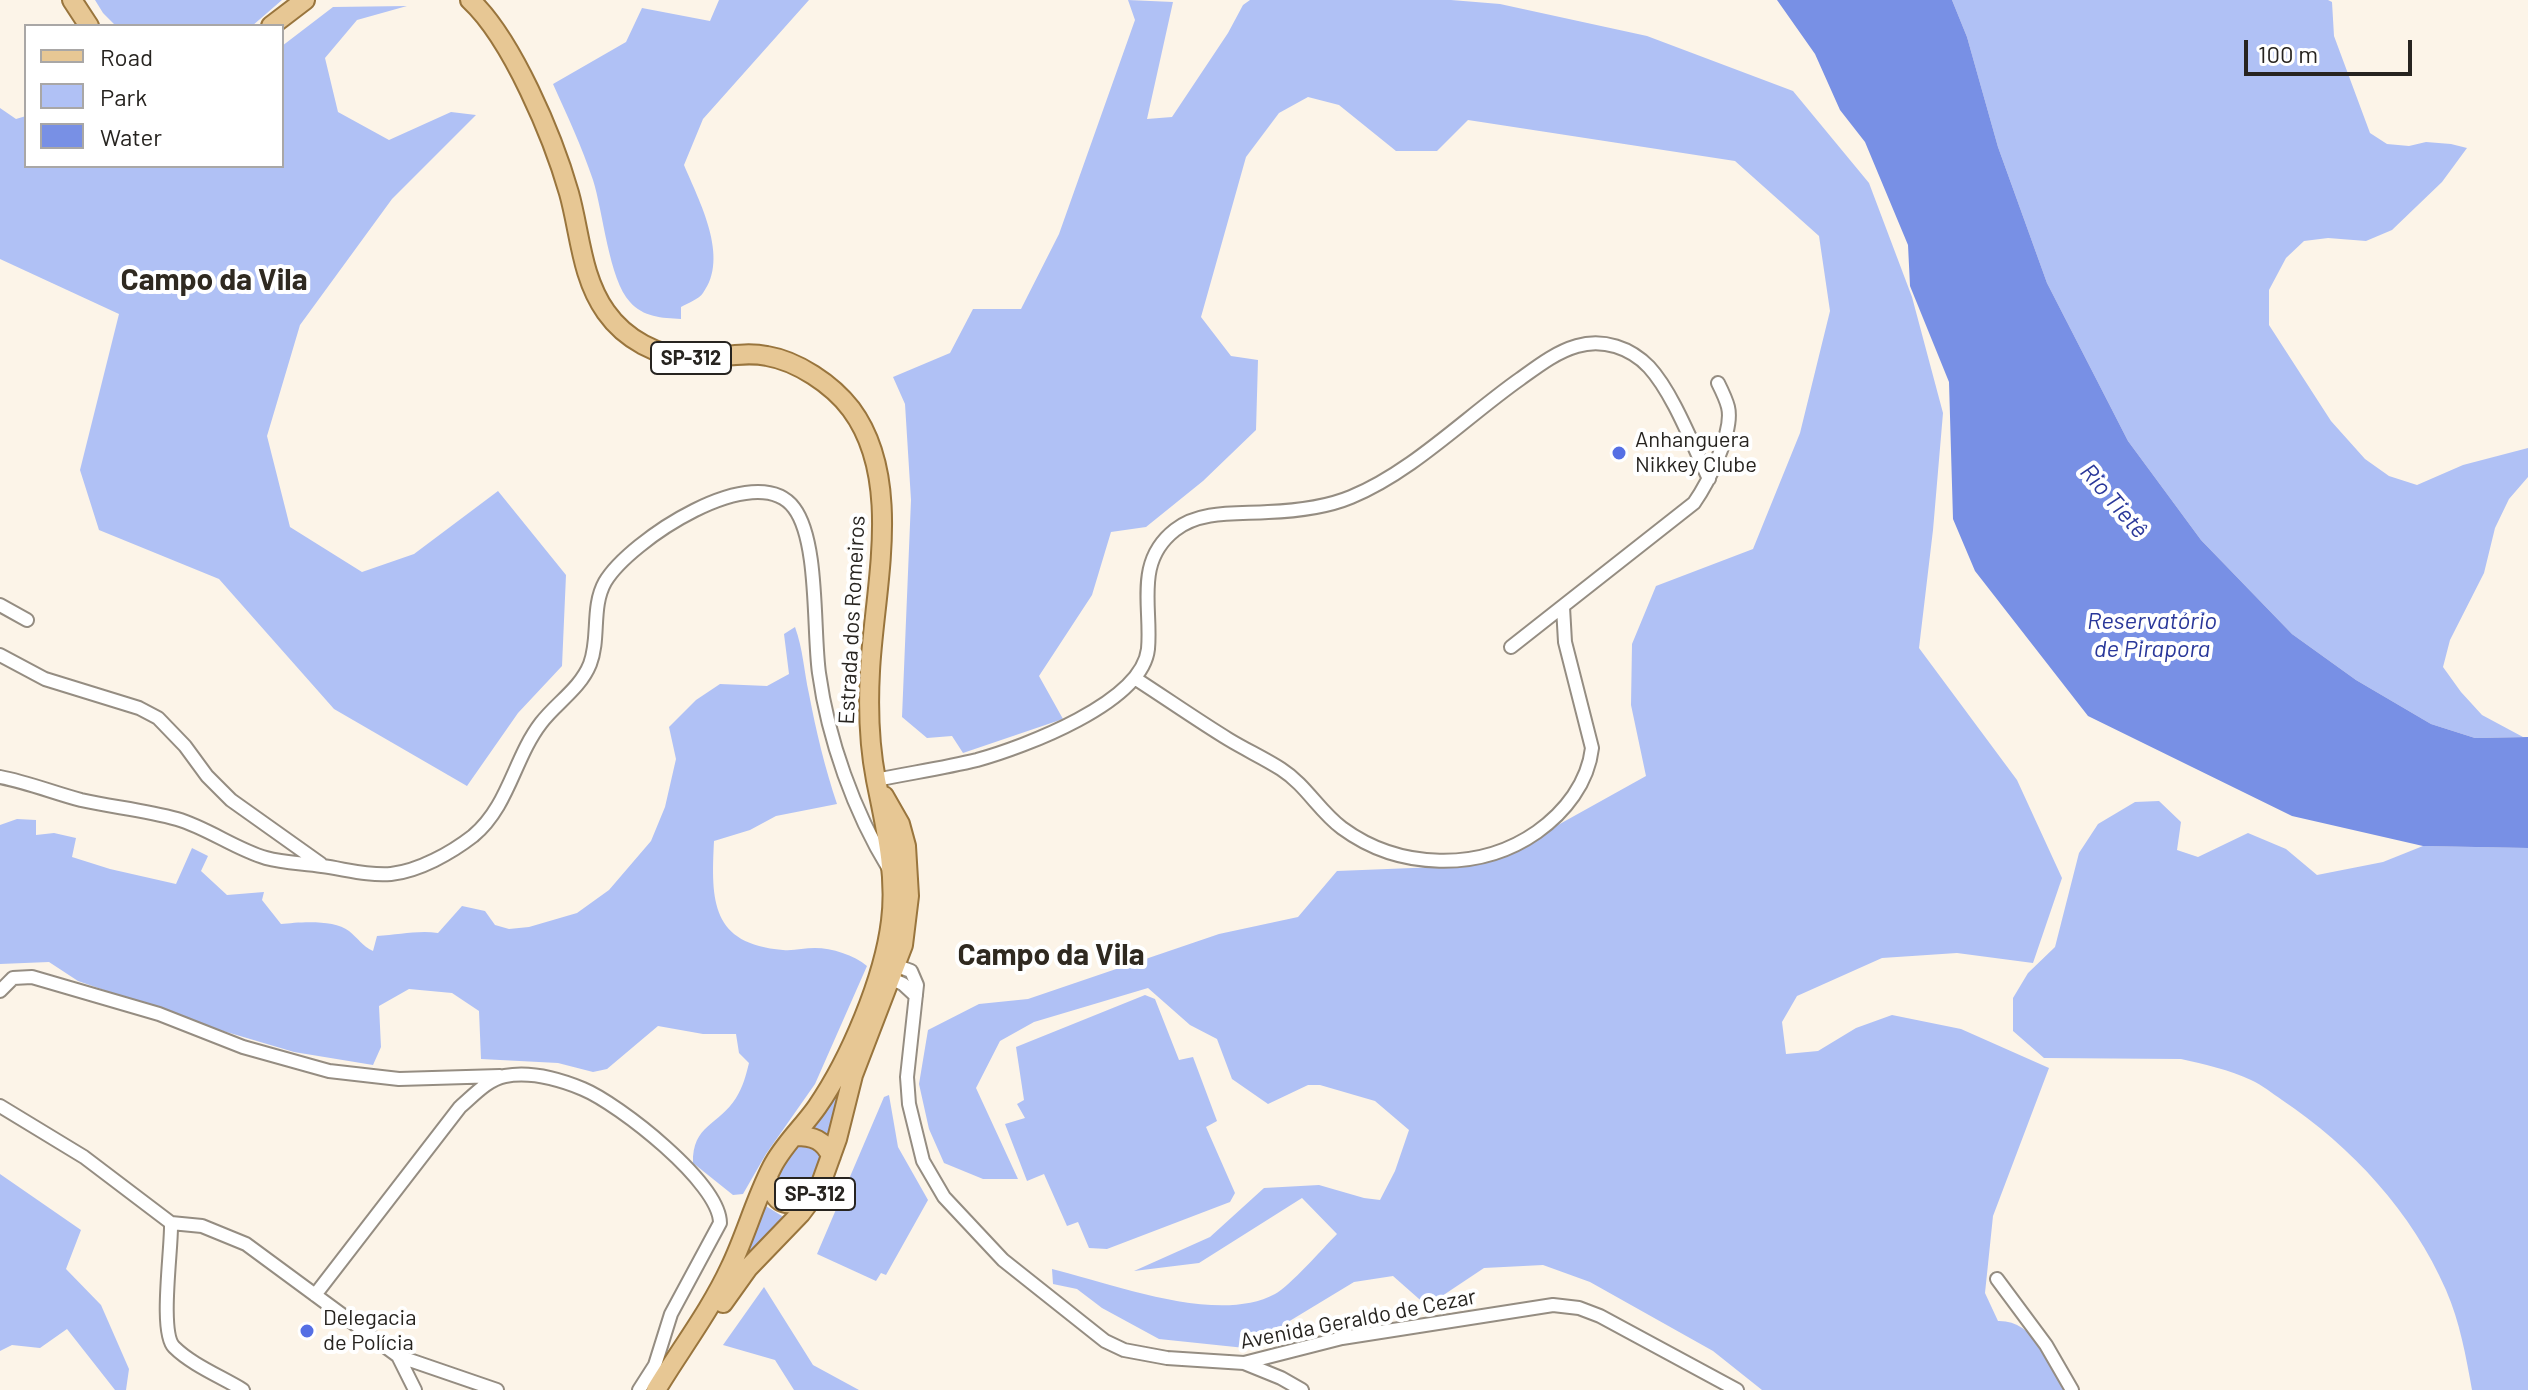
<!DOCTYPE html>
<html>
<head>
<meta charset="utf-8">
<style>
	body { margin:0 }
	#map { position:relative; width:2528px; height:1390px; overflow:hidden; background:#fcf4e8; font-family:Barlow,sans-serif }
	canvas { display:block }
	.legend { position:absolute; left:24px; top:24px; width:260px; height:144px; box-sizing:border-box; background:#fff; border:2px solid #a9a7a6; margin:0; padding:10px 14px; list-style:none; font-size:24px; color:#272420 }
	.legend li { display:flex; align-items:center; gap:16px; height:40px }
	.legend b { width:40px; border:2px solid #a9a7a6 }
	.scale { position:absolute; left:2244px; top:40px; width:168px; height:36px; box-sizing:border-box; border:4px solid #272420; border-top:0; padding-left:10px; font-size:24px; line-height:28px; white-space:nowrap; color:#272420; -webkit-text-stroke:6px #fff; paint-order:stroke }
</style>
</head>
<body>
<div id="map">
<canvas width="2528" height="1390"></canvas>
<ul class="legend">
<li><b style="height:10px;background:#e7c794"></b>Road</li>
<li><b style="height:22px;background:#b0c1f5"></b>Park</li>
<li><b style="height:22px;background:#7890e5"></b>Water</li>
</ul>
<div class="scale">100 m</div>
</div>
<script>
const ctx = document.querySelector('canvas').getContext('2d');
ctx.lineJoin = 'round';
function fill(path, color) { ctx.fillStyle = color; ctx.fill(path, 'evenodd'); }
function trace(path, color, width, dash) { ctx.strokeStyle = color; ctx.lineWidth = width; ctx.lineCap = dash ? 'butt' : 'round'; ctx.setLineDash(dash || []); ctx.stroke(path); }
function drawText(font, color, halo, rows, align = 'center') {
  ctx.font = font + ' Barlow,sans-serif'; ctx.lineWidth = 8; ctx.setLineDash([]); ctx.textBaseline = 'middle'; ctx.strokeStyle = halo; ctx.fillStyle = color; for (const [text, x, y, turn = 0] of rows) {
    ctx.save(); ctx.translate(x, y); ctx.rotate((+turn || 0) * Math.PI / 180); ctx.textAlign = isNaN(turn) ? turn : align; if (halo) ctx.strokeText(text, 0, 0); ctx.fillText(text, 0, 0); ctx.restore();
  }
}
fill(new Path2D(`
	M95 0H282L252 26H116L103 13Z
	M719 0H809L703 119 684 165C699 201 730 257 703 293 699 299 688 303 681 307V319C662 318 643 317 630 302 609 280 603 211 593 180 582 147 567 115 553 84L626 42 642 8 710 21Z
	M1128 0 1173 2 1147 119 1172 117 1228 33 1243 5 1250 0H1451L1500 4 1647 36 1793 91 1869 183 1912 297 1943 413 1933 530 1919 648 2017 780 2062 878 2033 963 1957 953 1882 958 1797 996 1782 1022 1786 1054 1818 1051 1856 1028 1892 1015 1961 1029 2049 1068 1993 1216 1985 1293 1998 1321C2034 1320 2050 1363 2066 1390H1762L1713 1351 1590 1282 1543 1265 1484 1268 1427 1306 1393 1276 1354 1282 1245 1348 1159 1339 1102 1308 1077 1289 1053 1284 1052 1269C1113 1284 1218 1325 1275 1294 1290 1286 1323 1248 1337 1234L1302 1198 1199 1263 1134 1271 1210 1237 1264 1188 1319 1185 1364 1198 1380 1200 1395 1171 1409 1130 1375 1101 1320 1085H1308L1268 1104 1232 1079 1217 1039 1190 1025 1148 988 1034 1022 1000 1041 976 1088 1018 1179H983L944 1163 929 1129 919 1084 928 1030 979 1004 1028 999 1219 934 1298 917 1337 871 1463 866 1513 850 1646 776 1631 705 1632 644 1656 586 1753 549 1800 433 1830 311 1819 236 1735 161 1468 120 1437 151H1396L1339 105 1308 97 1279 113 1246 157 1201 317 1231 356 1258 360 1256 430 1203 481 1146 527 1111 532 1092 595 1039 676 1063 719 963 753 952 736 927 738 902 717 911 500 905 404 893 377 950 353 973 309H1021L1059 234 1135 20Z
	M1952 0H2328L2332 2 2334 36 2370 133 2387 144 2409 146 2426 142 2451 144 2467 148 2442 182 2392 230 2366 241 2328 238 2304 241 2286 258 2269 290V325L2331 421 2365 459 2389 476 2417 485 2463 465 2528 448V477L2509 499 2495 528 2484 573 2450 640 2443 667 2461 692 2482 715 2523 737 2475 738 2431 724 2356 680 2292 634 2201 540 2128 441 2047 283 1998 147 1967 37Z
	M407 6 357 20 325 58 338 112 389 140 451 112 476 115 392 199 300 325 267 436 290 527 362 572 414 554 498 491 566 575 562 666 518 713 467 786 334 709 219 579 99 530 80 470 119 314 0 259V108L16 119 26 116V166H282V46L333 7Z
	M795 627C803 649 804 671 809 694 816 731 825 768 837 804L776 816 750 830 714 841C711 901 711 944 783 950 794 951 804 948 815 948 832 948 854 955 867 966L815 1084 766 1154 743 1194 733 1195 693 1163C692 1125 719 1125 736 1098 743 1087 746 1075 749 1063L739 1053 736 1034H703L658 1026 607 1069 593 1072 558 1063 481 1059 479 1011 452 993 409 989 379 1006 381 1047 373 1065 294 1052 213 1028 78 981 49 962 0 964V825L17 819 36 820V835L54 833 76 838 72 857 110 869 176 884 192 848 208 856 201 871 227 895 264 892 262 900 281 924C299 922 334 919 349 931 358 938 362 946 373 951L377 936C398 935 418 930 438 933L462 906 485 911 495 925 509 929 529 927 577 913 609 890 651 841 665 807 676 759 669 727 696 700 720 684 767 686 789 674 784 634Z
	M2159 801 2181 822 2177 850 2198 857 2248 833 2286 849 2317 875 2383 862 2423 846 2528 848V1390H2472C2466 1357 2460 1322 2446 1290 2412 1212 2352 1147 2282 1100 2272 1093 2262 1085 2251 1080 2230 1070 2204 1064 2181 1059L2044 1058 2013 1031V998L2028 973 2055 947 2079 853 2098 824 2135 802Z
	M1145 995 1155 999 1179 1060 1193 1057 1217 1121 1206 1127 1235 1193 1230 1202 1107 1249 1089 1248 1078 1222 1067 1226 1044 1174 1027 1181 1005 1124 1025 1118 1017 1104 1024 1100 1016 1047Z
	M842 1083 831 1142 804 1131Z
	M889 1095 898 1147 928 1200 886 1275 881 1273 876 1281 817 1254 884 1097Z
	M799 1143 819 1148C823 1167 810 1195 791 1201L774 1186 782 1159Z
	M0 1174 81 1230 66 1269 101 1305 129 1369 126 1390H115L67 1329 40 1348 12 1345 0 1351Z
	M761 1203 782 1216H787L743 1259Z
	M764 1287 813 1365 859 1390H794L775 1360 723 1345Z`), '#b0c1f5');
fill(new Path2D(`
	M1777 0H1952L1967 37 1998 147 2047 283 2128 441 2201 540 2292 634 2356 680 2431 724 2475 738 2528 737V848L2423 846 2292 816 2088 716 1975 571 1953 519 1949 382 1910 286 1908 245 1865 142 1840 110 1815 54Z`), '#7890e5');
const street = new Path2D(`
	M0 605 27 620
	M1511 647 1694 503C1708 483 1734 431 1728 407 1726 399 1722 391 1718 383
	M0 655 45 679 139 708 158 718 185 746 207 776 231 800 321 864
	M1136 679C1167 699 1197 720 1228 739 1246 750 1264 758 1281 769 1306 785 1319 811 1342 828 1399 870 1480 872 1537 832 1565 812 1588 783 1592 748L1565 642 1563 607
	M0 777C27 782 54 793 81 800 112 807 145 810 177 819 208 828 235 849 266 858 284 863 304 863 322 866 345 869 368 876 391 874 419 871 451 853 473 836 509 806 514 758 541 723 556 703 580 689 590 664 600 638 591 607 605 582 629 541 756 457 794 508 819 541 813 630 819 673 828 739 854 812 889 869
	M876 780C910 773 944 768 977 760 1024 747 1142 703 1148 649 1152 607 1134 562 1175 530 1200 510 1238 514 1268 512 1295 511 1327 507 1351 497 1412 472 1466 417 1520 379 1538 366 1556 352 1577 346 1603 338 1631 348 1649 367 1673 393 1693 446 1709 479
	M889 963 911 971 917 985 907 1077 909 1104 923 1161 944 1197 1003 1260 1105 1341 1124 1350 1167 1358 1244 1363 1342 1338 1553 1305 1579 1308 1600 1316 1737 1390
	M885 976 903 984 916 996
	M0 991 13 978 32 977 159 1014 243 1047 329 1071 399 1079 500 1076
	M0 1106 84 1157 171 1223C172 1248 159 1332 174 1347 192 1365 222 1377 243 1390
	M171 1223 202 1226 246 1244 398 1356 497 1390
	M1997 1279 2046 1345 2072 1390
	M315 1295 460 1107C473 1096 488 1079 505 1076 532 1071 559 1079 583 1089 619 1104 720 1183 720 1223L671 1314 655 1365 639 1390
	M398 1356 415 1390
	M1244 1363 1281 1378 1302 1390`);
const primary = new Path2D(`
	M72 0 89 26
	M470 0C512 39 553 137 569 193 580 232 581 277 606 312 625 339 658 357 691 358 716 359 742 351 767 356 797 361 832 384 851 409 904 480 874 590 870 671 868 707 869 744 876 780 885 825 897 874 891 921 884 979 850 1059 817 1107 803 1127 783 1145 772 1167 755 1200 746 1235 730 1268 710 1311 680 1350 656 1390
	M271 26 305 0
	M796 1136C813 1136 824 1140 831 1156
	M768 1177C774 1205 784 1207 810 1200
	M723 1303 748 1268 801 1213 819 1189 837 1139 853 1075 903 945 909 896 906 846 900 824 884 796`);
trace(street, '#958d82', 16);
trace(primary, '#99753d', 22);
trace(street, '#fff', 12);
trace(primary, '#e7c794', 18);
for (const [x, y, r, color] of [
	[1619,453,8,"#556fe4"],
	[307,1331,8,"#556fe4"]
]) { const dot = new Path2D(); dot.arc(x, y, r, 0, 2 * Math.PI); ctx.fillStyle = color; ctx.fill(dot); trace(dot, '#fff', 3); }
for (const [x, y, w] of [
	[691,358,80],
	[815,1194,80]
]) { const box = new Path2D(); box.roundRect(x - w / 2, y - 16, w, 32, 6); ctx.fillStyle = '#fff'; ctx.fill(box); trace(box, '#272420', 2); }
drawText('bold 20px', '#272420', null, [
	["SP-312",691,358],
	["SP-312",815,1194]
]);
drawText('22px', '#272420', '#fff', [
	["Anhanguera",1635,440],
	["Nikkey Clube",1635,465],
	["Delegacia",323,1318],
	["de Polícia",323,1343]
], 'left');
drawText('22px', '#272420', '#fff', [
	["Estrada dos Romeiros",852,620,-87],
	["Avenida Geraldo de Cezar",1358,1319,-11]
]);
drawText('italic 24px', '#2a389a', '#fff', [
	["Rio Tietê",2114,501,49],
	["Reservatório",2152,621],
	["de Pirapora",2152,649]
]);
drawText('bold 30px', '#2f2920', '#fff', [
	["Campo da Vila",214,280],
	["Campo da Vila",1051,955]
]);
</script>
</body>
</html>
